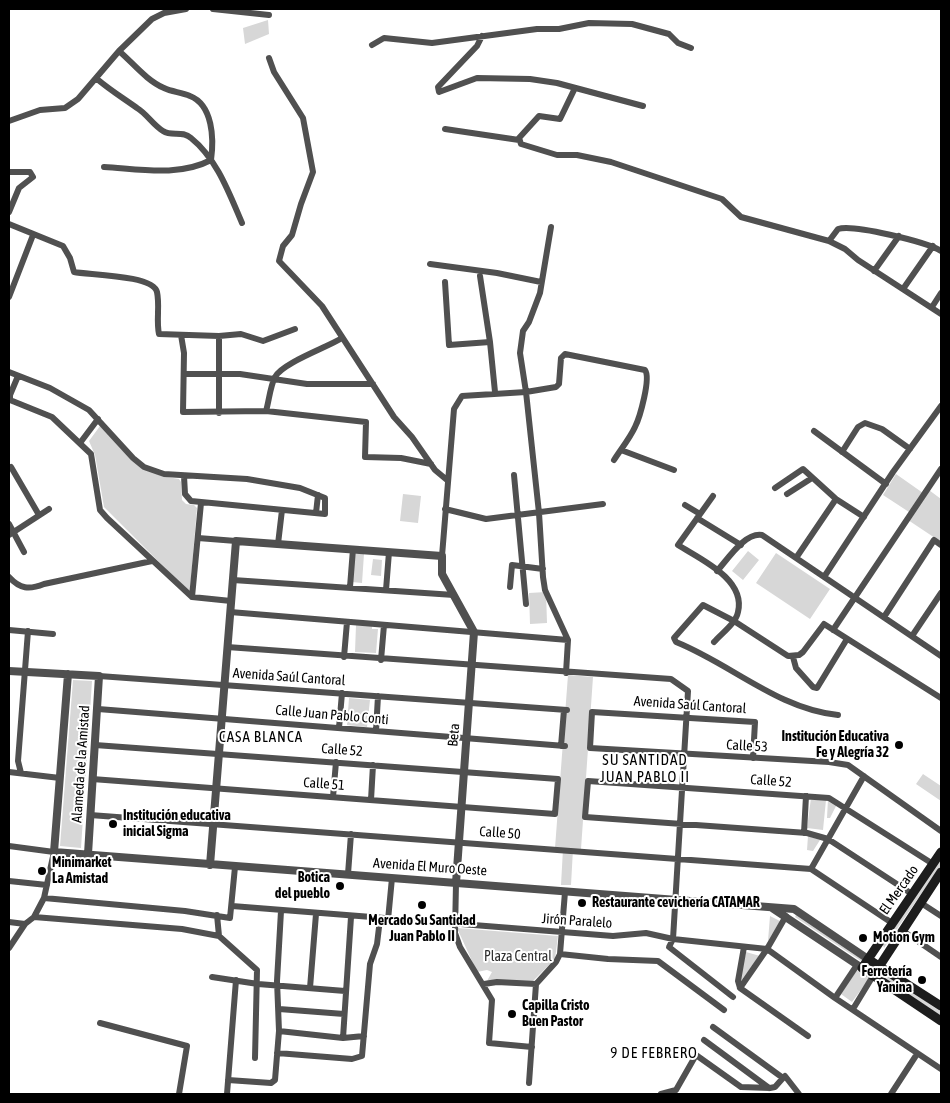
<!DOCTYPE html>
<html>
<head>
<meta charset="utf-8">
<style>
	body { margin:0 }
	#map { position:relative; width:950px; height:1103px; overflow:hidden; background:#fff; font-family:"Asap Condensed",sans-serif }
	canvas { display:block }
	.frame { position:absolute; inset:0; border:10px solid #000; pointer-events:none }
</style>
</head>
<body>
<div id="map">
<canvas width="950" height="1103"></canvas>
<div class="frame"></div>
</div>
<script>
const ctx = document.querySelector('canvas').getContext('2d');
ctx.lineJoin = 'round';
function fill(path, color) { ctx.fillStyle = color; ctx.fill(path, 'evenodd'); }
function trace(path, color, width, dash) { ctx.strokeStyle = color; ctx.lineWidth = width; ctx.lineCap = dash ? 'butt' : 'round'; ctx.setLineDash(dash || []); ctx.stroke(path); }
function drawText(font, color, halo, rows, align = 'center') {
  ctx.font = font + ' "Asap Condensed",sans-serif'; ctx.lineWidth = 4; ctx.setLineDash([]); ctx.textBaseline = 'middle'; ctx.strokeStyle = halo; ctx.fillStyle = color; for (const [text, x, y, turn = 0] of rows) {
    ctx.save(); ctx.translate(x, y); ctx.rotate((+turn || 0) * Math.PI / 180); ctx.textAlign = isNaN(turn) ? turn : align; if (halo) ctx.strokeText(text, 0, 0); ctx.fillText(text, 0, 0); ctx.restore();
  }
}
fill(new Path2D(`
	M268 20 269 34 245 44 243 28Z
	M100 426 131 460 161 476 179 479 181 482 182 500 186 504 194 505 197 508 190 590 188 591 104 507 95 455 89 441Z
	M896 474 923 493 909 512 883 495Z
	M929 490 941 499V542L908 520Z
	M403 494 421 496 418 523 400 521Z
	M748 551 759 560 743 580 732 571Z
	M776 553 830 589 810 619 756 583Z
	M355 554H364L362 583 352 582Z
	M373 559 382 560 381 576 371 575Z
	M546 592 547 623 530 624 529 593Z
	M356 625 372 626V629H378L376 653 355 652Z
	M568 675 593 677 581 849H573L571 885H561L563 849 555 848Z
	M73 680 92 681 81 848 60 846Z
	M349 698 370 700 367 727 347 725Z
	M923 774 941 786V801L916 784Z
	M811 798 826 800 823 830 807 828Z
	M828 799 837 804 830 818H827Z
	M808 836 820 840 813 851 807 850Z
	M941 855V865L884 948 883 945Z
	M797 913 864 957 861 961 795 917Z
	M770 916 780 921 768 941Z
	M457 928 558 936 555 959 532 982 487 981 492 972 487 970 477 972Z
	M746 952 760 956 741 981 740 980Z
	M857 970 869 979 852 1002 841 994Z
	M884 972 941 1010V1016L881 976Z`), '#d7d7d7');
trace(new Path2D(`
	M213 9 269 15
	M482 36 477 46 438 87 439 92 477 78 530 79 557 83 643 106
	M372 45 384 38 432 43 537 29H559L589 23 632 24 669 34 678 43 691 48
	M269 58 274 72 303 118 313 172 301 204 292 235 283 246 279 261 322 306 394 417 412 437 435 470 447 480
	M97 79C110 90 123 98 137 108 147 114 153 125 163 131 172 137 182 130 191 138 217 159 229 193 242 223
	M575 88 560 119 539 116 519 138 521 144 557 155H577L611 162 722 199 741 217 829 241 845 249 858 260 941 314
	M9 121 40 110 65 108 78 99 119 51 152 19 164 13 186 9
	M445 129 519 140
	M104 167C139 169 179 177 211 160 214 139 213 105 190 96 181 92 172 92 164 88 147 81 133 63 119 51
	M9 172H30L33 177 19 188 9 212
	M9 224 63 246 70 258 74 272C89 275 153 275 157 292 160 306 156 320 159 334L219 336 241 334 263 341 295 329
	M551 227 540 293 529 322 523 331 520 353 526 392 539 513 543 577 545 590 568 640 566 673
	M829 241 838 229C853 224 927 242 941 251
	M430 264 497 273 541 282
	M874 271 899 236
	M480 276 490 342 495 392
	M445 282 449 345 490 342
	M903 289 933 246
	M9 297 33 235
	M932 307 941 293
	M181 335 184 353 183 412 266 411 366 422 365 457 401 458 431 464
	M219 336V413
	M9 372 50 388 89 410 133 458 144 467 164 474 247 479 300 488 325 498V514L191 501 185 494 184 476
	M184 374H240L307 384H373
	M18 376 10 395V400L52 417 91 454 100 510 107 518 192 597 231 601
	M266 411C269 401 270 387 275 377 282 363 328 347 342 338
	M814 431 886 484
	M80 443 98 419
	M621 450 674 470
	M842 452 858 427 865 423 882 429 910 449
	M11 467 39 515
	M514 475 526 604
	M775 488 803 469 836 499 864 517
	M787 494 812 478
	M713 496 678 545C700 559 746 579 738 612 736 623 722 633 714 642
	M685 505 700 514
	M445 509 486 519 603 504
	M316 513 318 495
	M697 518 741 545
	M9 524 24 552
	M9 535 49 509
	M198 538 236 541
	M278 544 282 510
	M442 556 454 409 462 396 526 392 556 387 559 384 561 358 565 354 645 370C651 378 640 417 635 427 630 438 621 449 614 460
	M796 558 836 499
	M717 571C728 559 745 532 762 535L941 656
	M9 577C20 589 29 590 44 584L152 561
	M824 577 893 472 941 406
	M233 580 454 595
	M350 587 353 549
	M510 587 512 565 543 569
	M386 590 389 552
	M192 597 201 503
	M230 612 568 640
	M884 617 934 540 941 545
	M9 630 53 634
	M833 630 941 469
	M912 636 941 593
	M227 647 671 679 688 691 673 939 669 947 733 997
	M344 657 347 622
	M793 657 796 668 813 687 817 688 847 639
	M381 660 384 625
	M99 676 567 710
	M98 709 565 746
	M838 715C778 709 731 664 676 642L674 638 703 605 734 621 788 656 799 655 803 652 824 624 941 698
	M339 728 342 693
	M376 731 378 696
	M561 746 564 710
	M753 758 755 722 592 712 590 748 829 762 848 765 941 831
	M9 772 60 778
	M21 773 18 761 28 631
	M92 779 555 814 558 779 95 745
	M333 797 336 762
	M371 800 373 765
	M90 815 811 869 892 923
	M804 833 806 796
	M9 846 54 852 44 898 34 917 25 924 9 948
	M811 869 864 776
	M348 874 351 834
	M9 881 47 885
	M456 883 455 933 460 947 492 1000 489 1043 532 1047
	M912 894 828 839 807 833 585 817 588 781 829 798 933 864
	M44 898 185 911 230 918 235 867
	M921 903 941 916
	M232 906 613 936 646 933 673 939 767 949 835 998 941 1069
	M217 915 219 936
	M34 917 182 929 219 936 257 970 255 1058
	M388 920 392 878
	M9 922 25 924
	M903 931 941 957
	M744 947 738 981 740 988 808 1036
	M560 954 608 959 658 961 724 1010
	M212 977 258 984 345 991
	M484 984 497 982 536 984
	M310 988 316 914
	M740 988 767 949 786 916
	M835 998 857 965
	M279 1009 344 1014
	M853 1009 873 976
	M100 1023 187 1046 179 1094
	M713 1027 783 1078 785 1076 799 1094
	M279 1031 343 1038 364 1036
	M343 1038 351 917
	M704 1040 769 1088
	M277 1053 352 1059 362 1056 370 964 377 944 380 919
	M228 1080 271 1083 275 1080 279 1031 277 981 281 911
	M529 1083 536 984 556 962 560 954 565 892
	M227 1094 236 980
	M661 1094 676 1090 696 1055 741 1087 770 1088 775 1087 783 1078
	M891 1094 917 1054`), '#505050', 6);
trace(new Path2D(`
	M9 671 99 676 88 854
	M68 674 54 852 794 909 868 959
	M210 865 236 541 442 556V574L474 632 456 883
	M772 908 862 968`), '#505050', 8);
trace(new Path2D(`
	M941 852 862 968 941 1021
	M868 959 941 1006
	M873 976 941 872`), '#1d1d1d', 9);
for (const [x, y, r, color] of [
	[899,745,5,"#000"],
	[113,824,5,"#000"],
	[42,871,5,"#000"],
	[340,886,5,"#000"],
	[582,903,5,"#000"],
	[422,905,5,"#000"],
	[863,938,5,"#000"],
	[922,980,5,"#000"],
	[512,1014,5,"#000"]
]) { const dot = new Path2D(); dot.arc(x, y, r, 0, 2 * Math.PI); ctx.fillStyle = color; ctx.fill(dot); trace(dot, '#fff', 2); }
drawText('14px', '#000', '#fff', [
	["Avenida Saúl Cantoral",289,677,4],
	["Avenida Saúl Cantoral",690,705,4],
	["Calle Juan Pablo Conti",332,715,5],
	["Beta",454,735,-85],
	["Calle 53",747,746,3],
	["Calle 52",342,750,4],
	["Alameda de la Amistad",81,764,-86],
	["Calle 52",771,781,4],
	["Calle 51",324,784,4],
	["Calle 50",500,833,4],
	["Avenida El Muro Oeste",430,867,4],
	["El Mercado",899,890,-55],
	["Jirón Paralelo",577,921,4]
]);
drawText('bold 14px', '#000', '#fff', [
	["Institución Educativa",889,737,"right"],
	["Fe y Alegría 32",889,753,"right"],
	["Institución educativa",123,816],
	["inicial Sigma",123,832],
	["Minimarket",52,863],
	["La Amistad",52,879],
	["Botica",330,878,"right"],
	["del pueblo",330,894,"right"],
	["Restaurante cevichería CATAMAR",592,903],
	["Mercado Su Santidad",422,921,"center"],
	["Juan Pablo II",422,937,"center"],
	["Motion Gym",873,938],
	["Ferretería",912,972,"right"],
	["Yanina",912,988,"right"],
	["Capilla Cristo",522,1006],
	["Buen Pastor",522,1022]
], 'left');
drawText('14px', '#2e2e2e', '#fff', [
	["Plaza Central",518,957]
]);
ctx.letterSpacing = '1px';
drawText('15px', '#000', '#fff', [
	["CASA BLANCA",261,737],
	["SU SANTIDAD",645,760],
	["JUAN PABLO II",645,777],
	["9 DE FEBRERO",654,1053]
]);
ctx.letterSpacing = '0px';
</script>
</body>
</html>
